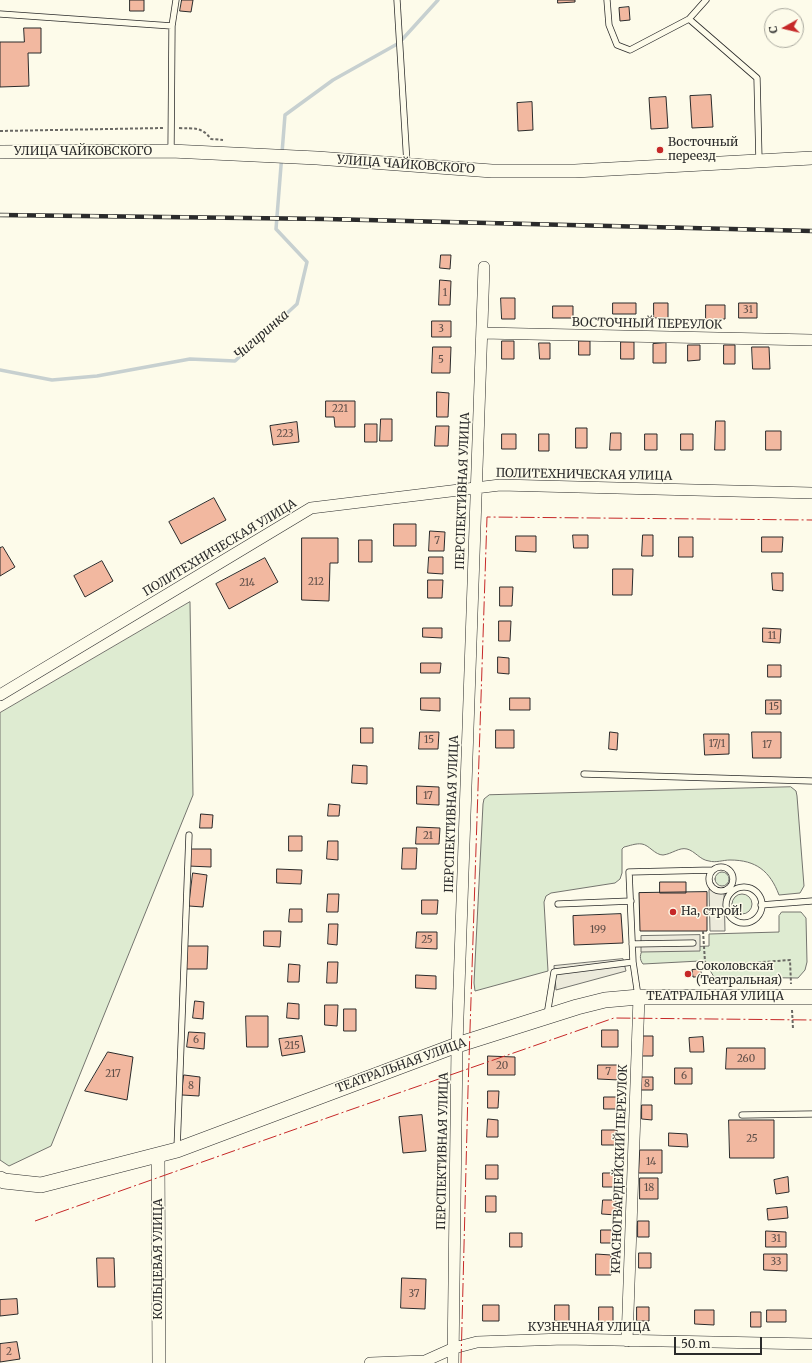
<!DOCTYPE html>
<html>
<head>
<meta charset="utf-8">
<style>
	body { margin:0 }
	#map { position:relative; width:812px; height:1363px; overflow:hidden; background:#fdfbea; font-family:Merriweather,serif }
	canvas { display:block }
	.north { position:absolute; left:764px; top:8px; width:40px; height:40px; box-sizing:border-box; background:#fdfbea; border:1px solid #a9a89e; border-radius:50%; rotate:262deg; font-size:11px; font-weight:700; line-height:16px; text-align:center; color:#2b2b2b }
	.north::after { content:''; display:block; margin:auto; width:14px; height:18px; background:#c62828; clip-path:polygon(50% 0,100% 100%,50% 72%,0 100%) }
	.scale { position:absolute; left:674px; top:1337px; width:88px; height:18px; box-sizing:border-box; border:2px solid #2b2b2b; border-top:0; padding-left:5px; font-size:12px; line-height:14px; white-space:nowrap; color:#2b2b2b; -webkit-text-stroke:3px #fdfbea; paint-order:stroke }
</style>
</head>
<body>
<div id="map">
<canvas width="812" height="1363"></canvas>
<div class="north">С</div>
<div class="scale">50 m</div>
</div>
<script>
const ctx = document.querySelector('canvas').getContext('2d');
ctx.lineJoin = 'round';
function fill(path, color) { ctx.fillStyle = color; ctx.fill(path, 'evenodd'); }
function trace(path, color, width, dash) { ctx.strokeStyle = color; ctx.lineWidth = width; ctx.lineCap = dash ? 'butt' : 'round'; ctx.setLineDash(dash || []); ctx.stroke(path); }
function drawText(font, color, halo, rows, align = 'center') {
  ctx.font = font + ' Merriweather,serif'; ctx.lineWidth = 3; ctx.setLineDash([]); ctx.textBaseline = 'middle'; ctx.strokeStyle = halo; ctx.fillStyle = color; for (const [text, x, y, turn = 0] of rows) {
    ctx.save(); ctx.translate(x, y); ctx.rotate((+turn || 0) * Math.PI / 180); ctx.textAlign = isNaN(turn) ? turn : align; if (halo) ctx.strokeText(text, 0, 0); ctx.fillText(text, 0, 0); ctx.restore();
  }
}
const green = new Path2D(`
	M190 602 193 795 51 1146 9 1166 0 1160V713Z
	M791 787 796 791 797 796 804 886 800 893 779 895C770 871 756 860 730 860 723 860 716 863 709 861 700 860 695 851 687 849 679 847 672 854 663 855 655 855 649 845 642 844 636 843 629 846 624 847L622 849V873L620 879 615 883 551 893 546 896 544 902 548 971 475 991 474 983 483 804 484 799 489 795Z
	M715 879a7 7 0 1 1 14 0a7 7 0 1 1-14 0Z
	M732 904a10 10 0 1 1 20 0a10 10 0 1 1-20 0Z
	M782 912H801L806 918 807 962 805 970 798 978 714 977 708 967 700 961 643 964C639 959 640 954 643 949L709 946V934L779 932V916Z`);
fill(green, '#deebd1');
trace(green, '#74746e', 1);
const parking = new Path2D(`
	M724 889 725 931H710L709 890Z
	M700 935V951L641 952V936Z
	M623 959 626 971 556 990 554 966Z`);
fill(parking, '#eceadb');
trace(parking, '#74746e', 1);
trace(new Path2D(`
	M0 370 52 380 97 376 190 359 235 361 297 304 307 262 276 229 285 115 333 80 399 43 438 0`), '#c7d0d0', 3.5);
const building = new Path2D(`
	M130 0H144V11H130Z
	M182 0H193L191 12 180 11Z
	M558 0H575V2L558 3Z
	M629 7 630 20 620 21 619 8Z
	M24 28H41V53H28L29 86 0 87V42H24Z
	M711 95 713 127 692 128 690 96Z
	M666 97 668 128 651 129 649 98Z
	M532 102 533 130 518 131 517 103Z
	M441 255H451L450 269 440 268Z
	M440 280 451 281 450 305H439Z
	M501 298H515V319H502Z
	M613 303H636V314H613Z
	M654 303H668V318H654Z
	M739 303H757V318H739Z
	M706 305H725V319L706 320Z
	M553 306H573V318H553Z
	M432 321H451V337H432Z
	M502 341H514V359H502Z
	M579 341H590V355H579Z
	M621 342H634V359H621Z
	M539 343H550V359H540Z
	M666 343V363H653V344Z
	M688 345H700V360L688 361Z
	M724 345H735V364H724Z
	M433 347H451L450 373H432Z
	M752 347H769L770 369H753Z
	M437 392 449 393 448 417H437Z
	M326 401H355V427H335L334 417H326Z
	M381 419H392V441H380Z
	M716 421H725V450H715Z
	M297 422 299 442 273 445 270 426Z
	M365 424H377V442H365Z
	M436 426H449L448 446H435Z
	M576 428H587V448H576Z
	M766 431H781V450H766Z
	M611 433H621V450H610Z
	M502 434H516V449H502Z
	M539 434H549V451H539Z
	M645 434H657V450H645Z
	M681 434H693V450H681Z
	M214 498 226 520 181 544 169 522Z
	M394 524H416V546H394Z
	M430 531 445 532 444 551H429Z
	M573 535H588V548H574Z
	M643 535H653V556H642Z
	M516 536H536V552L516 551Z
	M679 537H693V557H679Z
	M762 537H783L782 552H762Z
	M302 538H338V563H330L329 601 302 600Z
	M359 540H372V562H359Z
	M3 547 15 567 0 576V548Z
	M429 557H443V574L428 573Z
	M265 558 278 582 229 609 216 584Z
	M102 561 113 581 85 597 74 576Z
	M613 569H633L632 595H613Z
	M772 573H783V591L773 590Z
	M428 580H443L442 598H428Z
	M500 587H513L512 606H500Z
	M499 621H511L510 641H499Z
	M423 628H442V638L423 637Z
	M763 628 781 629 780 643 763 642Z
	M498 657 509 658V674L498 673Z
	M421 663H441L440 673H421Z
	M768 665H781V677H768Z
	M421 698H440V711L421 710Z
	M510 698H530V710H510Z
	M766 700H781V714H766Z
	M361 728H373V743H361Z
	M496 730H514V748H496Z
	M420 732H439L438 749H419Z
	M610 732 618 733 617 750 609 749Z
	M752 732H781V758H753Z
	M704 734H729V754L705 755Z
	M353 765 367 766V784L352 783Z
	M417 786 439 787V805L417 804Z
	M329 804 340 805 339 816H328Z
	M201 814 213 815 212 828H200Z
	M417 827 440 828 439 844H416Z
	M289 836H302V851H289Z
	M328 841H338V860L327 859Z
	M403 848H417L416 869H402Z
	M188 849H211V867L188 866Z
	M277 869 302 870 301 884 277 883Z
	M193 873 207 875 203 907 189 906Z
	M660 882H686V893H660Z
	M707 892V931H640L639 893Z
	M328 894H339L338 912H327Z
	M422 900H438L437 914H422Z
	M290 909H302V922H289Z
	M621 914 623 943 574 945 573 916Z
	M329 924H338L337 945 328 944Z
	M264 931H281L280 947 264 946Z
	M417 932H437V949L416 948Z
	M187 946H208L207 969H187Z
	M328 962H338L337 983H327Z
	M289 964 300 965 299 982H288Z
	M701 969V977H693L692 970Z
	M416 975 436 976V989L416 988Z
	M195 1001 204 1002 203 1019 193 1018Z
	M288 1003 299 1004V1019L287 1018Z
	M325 1005H338L337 1026 325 1025Z
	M344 1009H356V1031H344Z
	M246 1016H268V1047H247Z
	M602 1030H618V1047H602Z
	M189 1032 205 1033 204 1049 187 1047Z
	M302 1036 305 1052 282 1056 279 1039Z
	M641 1036H653V1056H641Z
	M703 1037 704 1052H690L689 1038Z
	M727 1048H765V1069H726Z
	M108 1052 133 1057 127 1100 85 1091Z
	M488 1056 515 1057V1075H488Z
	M598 1065H619V1080L598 1079Z
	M675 1068H692V1084H675Z
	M184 1075 200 1077 199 1096 182 1095Z
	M640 1077H653V1090H640Z
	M488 1091H499L498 1108H488Z
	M604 1097H617V1109H604Z
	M642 1105H652V1120L642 1119Z
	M422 1115 426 1151 403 1153 399 1117Z
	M488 1119 498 1120V1137H487Z
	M729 1120H774V1158H730Z
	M602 1130H617V1145H602Z
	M669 1133 687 1134 688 1147 669 1146Z
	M640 1150H662V1173H639Z
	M486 1165H498V1179H486Z
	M603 1173H617V1187H603Z
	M788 1177 789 1192 776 1194 774 1180Z
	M640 1178H658V1199H640Z
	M486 1196H496V1212H486Z
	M603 1200H616V1215L602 1214Z
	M787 1207 788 1218 768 1220 767 1209Z
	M638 1221H649V1237H638Z
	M601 1230H615V1243H601Z
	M766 1231 786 1232V1247H766Z
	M510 1233H522V1247H510Z
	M639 1253H651V1268H639Z
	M596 1254 611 1255V1275H596Z
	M764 1254H787V1271L764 1270Z
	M97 1258H114L115 1287H98Z
	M402 1278 426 1279 425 1309 401 1308Z
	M17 1299 18 1314 0 1316V1300Z
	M483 1305H499V1321H483Z
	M555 1305H569V1322L555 1321Z
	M599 1307H613V1322H599Z
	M637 1307H649V1321H637Z
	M695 1310H714V1325L695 1324Z
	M767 1310H786V1322H767Z
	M751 1312H761V1327H751Z
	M17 1342 20 1359 0 1362V1344Z`);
fill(building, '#f2b8a0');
trace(building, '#2b2b2b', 1);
const service = new Path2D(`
	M397 0 407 164
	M607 0 609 25 617 45 630 50 689 19 706 0
	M0 14 172 26 171 151
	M689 19 757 78 759 160
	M172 26 176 0
	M584 774 812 781
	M709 879a12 12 0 1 1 24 0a12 12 0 1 1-24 0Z
	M726 905a18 18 0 1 1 36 0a18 18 0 1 1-36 0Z
	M558 904 631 901
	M761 905 812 901
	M632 944 693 943
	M638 996 633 962 629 872 713 870
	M547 1015 554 972 633 962
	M742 1115 812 1114
	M177 1149 189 835`);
const minor = new Path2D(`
	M482 333 812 340
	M0 695 311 508 500 485 812 493
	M627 1341 639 997
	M370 1363 425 1361 454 1348 477 1342 564 1339 812 1344
	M453 1363 457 1045 484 267`);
const tertiary = new Path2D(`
	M0 152 171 151 317 158 492 171H575L812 158
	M158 1155 159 1363`);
const secondary = new Path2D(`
	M0 1179 4 1181 41 1185 177 1150 457 1045 577 1007 605 1000 639 997H812`);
trace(service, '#2b2b2b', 7);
trace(minor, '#2b2b2b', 12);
trace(tertiary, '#2b2b2b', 14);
trace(secondary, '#2b2b2b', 16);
trace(new Path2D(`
	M179 128C194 129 201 126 211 139L223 140
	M0 131 163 128
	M703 931 705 962 711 966 790 960 791 984
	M792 1010 793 1029`), '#6a6964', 2, [3, 2]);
trace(service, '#fdfbea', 5.5);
trace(minor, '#fdfbea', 11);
trace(tertiary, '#fdfbea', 13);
trace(secondary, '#fdfbea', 15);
const rail = new Path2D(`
	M0 215 326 219 812 231`);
trace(rail, '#2b2b2b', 4.5);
trace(rail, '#fdfbea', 3, [9]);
trace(new Path2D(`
	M35 1221 344 1112 614 1018 812 1020
	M461 1363 468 1090 487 517 812 520`), '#c62828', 1, [14, 3, 2, 3]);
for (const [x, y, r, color] of [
	[660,150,4,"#c62828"],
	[673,912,4,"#c62828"],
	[688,974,4,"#c62828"]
]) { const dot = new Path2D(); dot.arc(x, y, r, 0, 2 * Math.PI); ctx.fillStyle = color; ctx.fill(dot); trace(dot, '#fdfbea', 1.5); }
drawText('10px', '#5d4e48', null, [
	["1",445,293],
	["31",748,310],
	["3",441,329],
	["5",441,360],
	["221",340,409],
	["223",285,434],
	["7",437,541],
	["212",316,582],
	["214",247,583],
	["11",772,636],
	["15",774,707],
	["15",429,740],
	["17/1",717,744],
	["17",767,745],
	["17",428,796],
	["21",428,836],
	["199",598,930],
	["25",427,940],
	["6",196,1040],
	["215",292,1046],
	["260",746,1059],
	["20",502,1066],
	["7",608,1072],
	["217",113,1074],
	["6",684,1076],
	["8",647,1084],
	["8",191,1086],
	["25",752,1139],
	["14",651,1162],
	["18",649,1188],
	["31",776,1239],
	["33",776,1262],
	["37",414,1294],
	["2",9,1352]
]);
drawText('12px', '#2b2b2b', '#fdfbea', [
	["Восточный",668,143],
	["переезд",668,157],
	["На, строй!",681,912],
	["Соколовская",696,967],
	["(Театральная)",696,981]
], 'left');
drawText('12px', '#2b2b2b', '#fdfbea', [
	["УЛИЦА ЧАЙКОВСКОГО",83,152],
	["УЛИЦА ЧАЙКОВСКОГО",406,165,4],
	["ВОСТОЧНЫЙ ПЕРЕУЛОК",647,324,1],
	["ПОЛИТЕХНИЧЕСКАЯ УЛИЦА",584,475,1],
	["ПЕРСПЕКТИВНАЯ УЛИЦА",463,491,-88],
	["ПОЛИТЕХНИЧЕСКАЯ УЛИЦА",220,548,-31],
	["ПЕРСПЕКТИВНАЯ УЛИЦА",452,814,-88],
	["ТЕАТРАЛЬНАЯ УЛИЦА",715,997],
	["ТЕАТРАЛЬНАЯ УЛИЦА",401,1066,-20],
	["ПЕРСПЕКТИВНАЯ УЛИЦА",443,1151,-89],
	["КРАСНОГВАРДЕЙСКИЙ ПЕРЕУЛОК",620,1169,-88],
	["КОЛЬЦЕВАЯ УЛИЦА",159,1259,-90],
	["КУЗНЕЧНАЯ УЛИЦА",589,1328]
]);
drawText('italic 13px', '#2b2b2b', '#fdfbea', [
	["Чигиринка",262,335,-41]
]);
</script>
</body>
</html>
